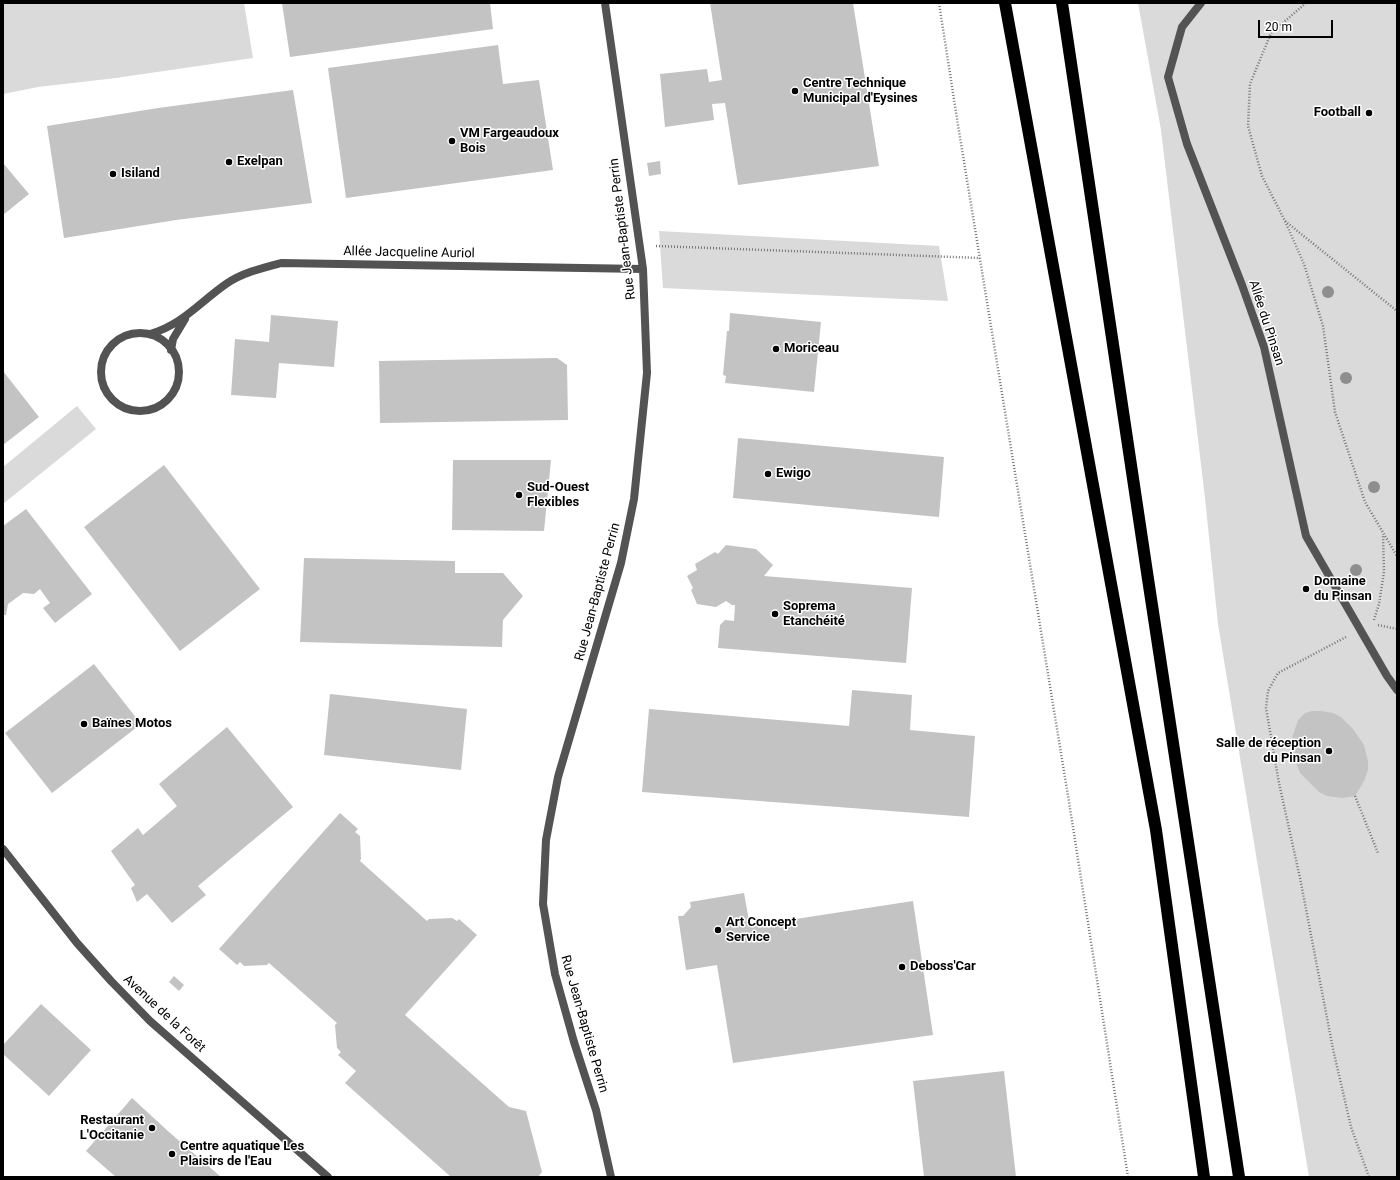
<!DOCTYPE html>
<html>
<head>
<meta charset="utf-8">
<style>
	body { margin:0 }
	#map { position:relative; width:1400px; height:1180px; overflow:hidden; background:#fff; font-family:Roboto,sans-serif }
	canvas { display:block }
	.frame { position:absolute; inset:0; border:4px solid #000; pointer-events:none }
	.scale { position:absolute; left:1258px; top:20px; width:75px; height:18px; box-sizing:border-box; border:2px solid #000; border-top:0; padding-left:5px; font-size:12px; line-height:14px; white-space:nowrap; color:#000; -webkit-text-stroke:3px #fff; paint-order:stroke }
</style>
</head>
<body>
<div id="map">
<canvas width="1400" height="1180"></canvas>
<div class="frame"></div>
<div class="scale">20 m</div>
</div>
<script>
const ctx = document.querySelector('canvas').getContext('2d');
ctx.lineJoin = 'round';
function fill(path, color) { ctx.fillStyle = color; ctx.fill(path, 'evenodd'); }
function trace(path, color, width, dash) { ctx.strokeStyle = color; ctx.lineWidth = width; ctx.lineCap = dash ? 'butt' : 'round'; ctx.setLineDash(dash || []); ctx.stroke(path); }
function drawText(font, color, halo, rows, align = 'center') {
  ctx.font = font + ' Roboto,sans-serif'; ctx.lineWidth = 3; ctx.setLineDash([]); ctx.textBaseline = 'middle'; ctx.strokeStyle = halo; ctx.fillStyle = color; for (const [text, x, y, turn = 0] of rows) {
    ctx.save(); ctx.translate(x, y); ctx.rotate((+turn || 0) * Math.PI / 180); ctx.textAlign = isNaN(turn) ? turn : align; if (halo) ctx.strokeText(text, 0, 0); ctx.fillText(text, 0, 0); ctx.restore();
  }
}
fill(new Path2D(`
	M3 3H244L253 58 116 78 38 87 3 94Z
	M1138 3H1397V1177H1309L1218 624 1205 498 1161 130Z
	M659 231 939 246 948 301 663 288Z
	M77 406 96 429 3 504V467Z`), '#dadada');
fill(new Path2D(`
	M282 3H490L493 29 290 57Z
	M710 3H853L879 166 738 185 725 103 712 104 714 120 665 127 660 74 707 69 709 82 722 80Z
	M498 45 503 84 539 80 553 170 346 198 328 68Z
	M293 90 312 203 176 220 64 238 47 126 158 108Z
	M660 161 661 174 649 176 647 163Z
	M3 163 29 194 3 215Z
	M730 313 821 322 814 392 725 383 726 376 723 375 727 331H729Z
	M271 315 338 321 334 367 279 363 276 398 231 395 235 339 269 342Z
	M557 358 567 365 568 420 380 423 379 361Z
	M3 371 39 417 3 445Z
	M738 438 944 457 939 517 733 498Z
	M453 460H551L544 531 452 530Z
	M164 465 260 589 180 651 84 527Z
	M26 509 92 594 55 623 43 608 50 603 40 589 34 594 23 593 8 604 6 615H3V526Z
	M726 545 756 549 773 565 764 576 912 588 906 663 718 648 720 625 725 620 734 621 735 605H732L726 601 716 607 697 604 691 590 693 588 687 576 697 570 695 564 715 552 718 554Z
	M304 558 455 561V573H503L523 596 503 620 502 647 300 642Z
	M94 664 141 724 52 793 5 733Z
	M852 690 912 695 910 730 975 736 969 817 642 792 649 709 849 726Z
	M330 694 467 709 461 770 324 755Z
	M1312 711H1321L1333 713 1341 717 1353 729 1364 745 1368 761V770L1364 781 1355 796 1342 798 1327 796 1319 792 1300 773 1293 755 1292 738 1298 720 1305 713Z
	M227 727 293 807 198 886 206 895 172 923 147 894 137 902 131 888 135 885 111 851 138 828 143 835 177 806 159 784Z
	M340 813 358 829 355 832 360 836 361 859 360 861 427 921 429 919 452 918 457 921 459 919 477 935 405 1015 509 1107 526 1111 542 1172 538 1177H451L345 1083 356 1071 338 1055 341 1052 337 1048 335 1025 337 1023 269 963 267 965 244 966 240 962 237 965 219 949Z
	M744 893 750 926 913 901 933 1035 733 1063 717 965 686 970 678 916H683L691 907 690 902Z
	M174 976 184 985 179 991 169 982Z
	M41 1004 91 1050 49 1096 3 1054V1045Z
	M1004 1071 1016 1177H924L913 1081Z
	M132 1098 169 1132 221 1177H116L86 1151Z`), '#c3c3c3');
trace(new Path2D(`
	M939 3 958 125 1069 802 1128 1177
	M1306 3 1271 33 1250 84 1248 126 1262 176 1285 221 1304 264 1323 326 1335 412 1365 502 1397 556
	M1285 221 1397 311
	M656 246 980 258
	M1374 620 1379 604 1384 572 1383 534
	M1378 625 1397 629
	M1346 637 1278 673 1268 691 1266 708 1279 783 1300 878 1333 1049 1351 1127 1369 1177
	M1355 796 1378 853`), '#757575', 2.5, [1, 2]);
trace(new Path2D(`
	M605 3 643 269 647 373 634 499 621 563 558 777 546 840 543 904 555 974 574 1042 596 1110 611 1177
	M1201 3 1182 27 1168 77 1187 144 1242 285 1264 347 1306 536 1387 676 1397 690
	M101 372a39 39 0 1 1 78 0a39 39 0 1 1-78 0Z
	M150 334C182 325 200 302 226 284 242 273 262 268 281 263L643 269
	M171 350 173 339 185 319
	M3 849 77 943 111 981 150 1021 328 1177`), '#535353', 8);
trace(new Path2D(`
	M1005 3 1156 830 1204 1177
	M1062 3 1148 579 1239 1177`), '#000', 12);
ctx.fillStyle = '#8e8e8e';
for (const [x, y] of [
	[1328,292],
	[1346,378],
	[1374,487],
	[1356,570]
]) { ctx.beginPath(); ctx.arc(x, y, 6, 0, 2 * Math.PI); ctx.fill(); }
for (const [x, y, r, color] of [
	[795,91,4,"#000"],
	[1369,113,4,"#000"],
	[452,141,4,"#000"],
	[229,162,4,"#000"],
	[113,174,4,"#000"],
	[776,349,4,"#000"],
	[768,474,4,"#000"],
	[519,495,4,"#000"],
	[1306,589,4,"#000"],
	[775,614,4,"#000"],
	[84,724,4,"#000"],
	[1329,751,4,"#000"],
	[718,930,4,"#000"],
	[902,967,4,"#000"],
	[152,1128,4,"#000"],
	[172,1154,4,"#000"]
]) { const dot = new Path2D(); dot.arc(x, y, r, 0, 2 * Math.PI); ctx.fillStyle = color; ctx.fill(dot); trace(dot, '#fff', 1.5); }
drawText('bold 13px', '#000', '#fff', [
	["Centre Technique",803,84],
	["Municipal d'Eysines",803,99],
	["Football",1361,113,"right"],
	["VM Fargeaudoux",460,134],
	["Bois",460,149],
	["Exelpan",237,162],
	["Isiland",121,174],
	["Moriceau",784,349],
	["Ewigo",776,474],
	["Sud-Ouest",527,488],
	["Flexibles",527,503],
	["Domaine",1314,582],
	["du Pinsan",1314,597],
	["Soprema",783,607],
	["Etanchéité",783,622],
	["Baïnes Motos",92,724],
	["Salle de réception",1321,744,"right"],
	["du Pinsan",1321,759,"right"],
	["Art Concept",726,923],
	["Service",726,938],
	["Deboss'Car",910,967],
	["Restaurant",144,1121,"right"],
	["L'Occitanie",144,1136,"right"],
	["Centre aquatique Les",180,1147],
	["Plaisirs de l'Eau",180,1162]
], 'left');
drawText('13px', '#000', '#fff', [
	["Rue Jean-Baptiste Perrin",623,229,-97],
	["Allée Jacqueline Auriol",409,253,1],
	["Allée du Pinsan",1266,323,72],
	["Rue Jean-Baptiste Perrin",598,592,-75],
	["Avenue de la Forêt",164,1014,43],
	["Rue Jean-Baptiste Perrin",584,1024,74]
]);
</script>
</body>
</html>
